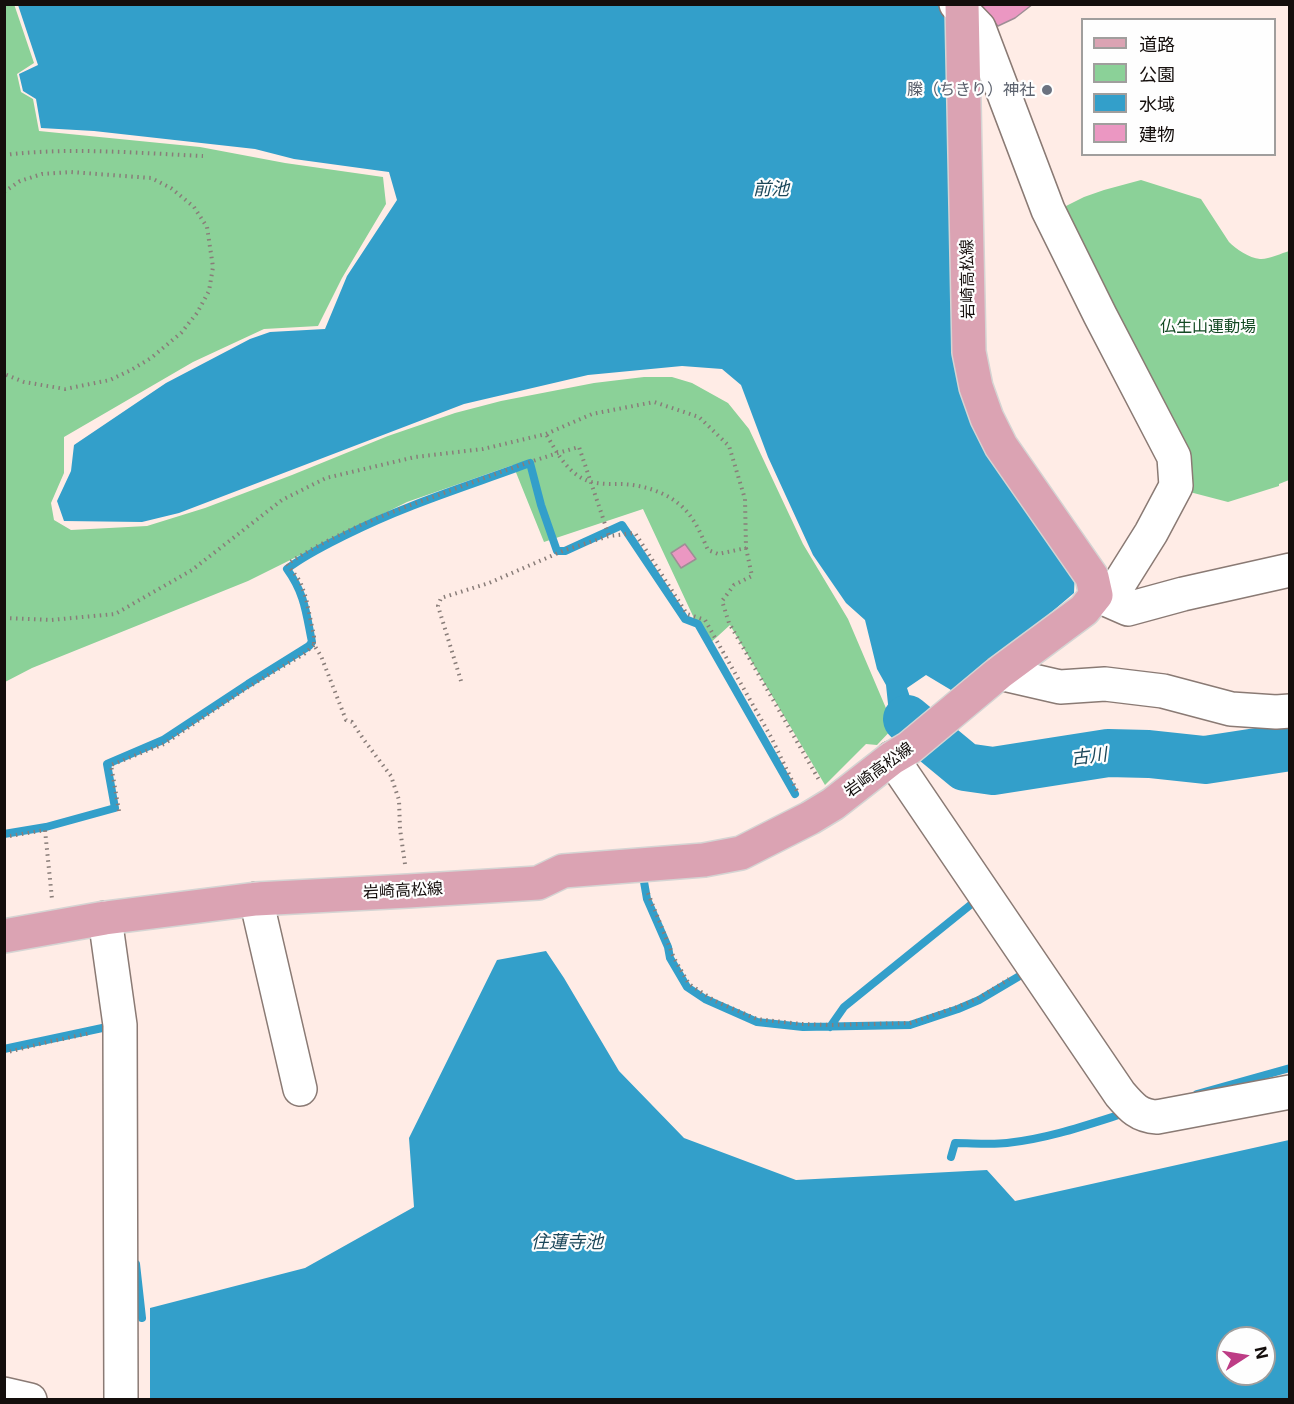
<!DOCTYPE html>
<html>
<head>
<meta charset="utf-8">
<style>
	body { margin:0 }
	#map { position:relative; width:1294px; height:1404px; overflow:hidden; background:#ffece6; font-family:Inter,"Noto Sans JP",sans-serif }
	canvas { display:block }
	.frame { position:absolute; inset:0; border:6px solid #140e0c; pointer-events:none }
	.legend { position:absolute; left:1081px; top:18px; width:195px; height:138px; box-sizing:border-box; background:#fefefe; border:2px solid #a09e9d; margin:0; padding:8px 10px; list-style:none; font-size:18px; color:#140e0c }
	.legend li { display:flex; align-items:center; gap:12px; height:30px }
	.legend b { width:30px; border:2px solid #a09e9d }
	.north { position:absolute; left:1216px; top:1326px; width:60px; height:60px; box-sizing:border-box; background:#fefefe; border:2px solid #a09e9d; border-radius:50%; rotate:78deg; font-size:16px; font-weight:700; line-height:24px; text-align:center; color:#140e0c }
	.north::after { content:''; display:block; margin:auto; width:21px; height:27px; background:#bd3c85; clip-path:polygon(50% 0,100% 100%,50% 72%,0 100%) }
</style>
</head>
<body>
<div id="map">
<canvas width="1294" height="1404"></canvas>
<div class="frame"></div>
<ul class="legend">
<li><b style="height:8px;background:#dba3b3"></b>道路</li>
<li><b style="height:16px;background:#8bd198"></b>公園</li>
<li><b style="height:16px;background:#339fca"></b>水域</li>
<li><b style="height:16px;background:#eb97c2"></b>建物</li>
</ul>
<div class="north">N</div>
</div>
<script>
const ctx = document.querySelector('canvas').getContext('2d');
ctx.lineJoin = 'round';
function fill(path, color) { ctx.fillStyle = color; ctx.fill(path, 'evenodd'); }
function trace(path, color, width, dash) { ctx.strokeStyle = color; ctx.lineWidth = width; ctx.lineCap = dash ? 'butt' : 'round'; ctx.setLineDash(dash || []); ctx.stroke(path); }
function drawText(font, color, halo, rows, align = 'center') {
  ctx.font = font + ' Inter,"Noto Sans JP",sans-serif'; ctx.lineWidth = 4.5; ctx.setLineDash([]); ctx.textBaseline = 'middle'; ctx.strokeStyle = halo; ctx.fillStyle = color; for (const [text, x, y, turn = 0] of rows) {
    ctx.save(); ctx.translate(x, y); ctx.rotate((+turn || 0) * Math.PI / 180); ctx.textAlign = isNaN(turn) ? turn : align; if (halo) ctx.strokeText(text, 0, 0); ctx.fillText(text, 0, 0); ctx.restore();
  }
}
fill(new Path2D(`
	M14 4 34 63 17 74 21 92 33 99 39 131 200 147 285 163 383 177 386 204 342 278 318 326 264 329 193 362 64 437V473L51 503 54 520 71 530 147 526 205 508 292 475 388 436 455 413 501 401 594 383 644 377H672L692 383 728 403 749 429 803 544 848 619 894 727 877 745 866 744 825 785 730 625 707 646 643 509 544 542 513 465 407 502 248 581 32 668 5 682 4 5Z
	M1141 180 1201 199 1229 242C1236 249 1249 258 1260 259 1267 260 1282 253 1289 251V480L1279 484V486L1228 502 1182 490 1058 210 1084 197 1104 190Z`), '#8bd198');
fill(new Path2D(`
	M18 5H938L956 27 960 360 1075 570 1074 593 956 693 926 675 907 688 915 712 896 727 888 704 886 685 877 669 865 620 846 603 813 555 768 457 741 385 722 369 682 366 588 375 464 404 179 513 142 522 64 521 57 501 71 471 74 445 166 383 250 339 270 332 325 329 347 276 397 200 389 172 294 159 255 149 94 131 41 128 36 99 23 91 19 74 38 65Z
	M546 951 564 978 619 1071 684 1138 796 1180 987 1170 1015 1201 1289 1140V1399H150V1308L305 1268 414 1207 409 1138 497 960ZM1228 1338H1264V1374H1228Z`), '#339fca');
trace(new Path2D(`
	M4 834 46 827 115 808 107 764 163 740 248 684 309 646 312 642C306 613 305 594 287 569 305 555 326 545 346 535 405 505 468 486 530 463L541 505 557 551H565L622 525 685 619 698 624 795 794
	M643 876 647 899 668 947 670 958 687 987 705 999 757 1022 803 1027 910 1025 958 1009 979 1000 1028 971
	M830 1027 844 1007 979 898
	M4 1049 107 1027V1033
	M1197 1094 1290 1068
	M951 1157 955 1143C972 1143 990 1145 1007 1143 1047 1139 1087 1125 1125 1113
	M136 1264 142 1318`), '#339fca', 8);
trace(new Path2D(`
	M907 719 965 767 993 771 1108 753 1149 754 1205 760 1290 747`), '#339fca', 48);
const building = new Path2D(`
	M979 4H1033L1015 18 998 26 982 10Z
	M685 544 696 559 681 568 671 553Z`);
fill(building, '#eb97c2');
trace(building, '#9e8e95', 1.5);
const minor = new Path2D(`
	M956 4 979 28 1048 210 1100 315 1174 457 1176 486 1151 533 1119 584 1096 595 1128 609 1183 594 1290 570
	M999 673 1060 687 1105 684 1163 691 1231 709 1276 712 1290 711
	M892 758 1120 1094C1132 1108 1139 1116 1157 1117L1290 1092
	M256 899 300 1089
	M105 918 120 1025 121 1400
	M4 1394 30 1400`);
const major = new Path2D(`
	M4 936 105 918 256 899 408 891 538 883 563 871 704 860 741 853 810 818 833 804 892 758 909 748 999 673 1084 610 1096 595 1092 577 1001 446 987 418 976 387 969 352 962 4`);
trace(minor, '#8a7a74', 36);
trace(major, '#d5d4d3', 36);
trace(new Path2D(`
	M4 155C70 147 137 153 203 156
	M4 192 20 181 42 174 71 172 151 178 171 188 194 207 207 227 213 267 209 291 197 313 181 333 151 358 131 370 110 380 65 389 24 382 4 374
	M746 548 752 576 734 585 722 601 729 623 819 780
	M4 618 51 620 115 614 192 570 282 500 326 478 415 457 483 449 546 434 592 414 654 402 699 417 729 446 745 499 746 548 718 554 708 550C703 539 698 526 691 517 676 495 647 485 621 484 606 484 590 485 577 475 562 464 555 449 546 434
	M461 681 438 606 441 598 489 583 565 550 609 536 635 533 687 614 705 620 771 737 798 793
	M119 811 111 765 164 744 250 686 304 654 314 645
	M4 837 45 830 52 899
	M405 864 400 829 399 800 391 776 364 740 352 722 346 720 321 656 314 645V636L306 598 300 581 287 564C335 533 388 513 441 494 487 477 532 460 579 447L609 536
	M648 893 674 958 689 984 715 1001 757 1019 801 1024 831 1025 910 1023 957 1007 977 999 1009 979
	M4 1053 48 1042 91 1033`), '#897d79', 4, [1.5, 4.5]);
trace(minor, '#fff', 33);
trace(major, '#dba3b3', 33);
for (const [x, y, r, color] of [
	[1047,90,6,"#6b7280"]
]) { const dot = new Path2D(); dot.arc(x, y, r, 0, 2 * Math.PI); ctx.fillStyle = color; ctx.fill(dot); trace(dot, '#fefefe', 2); }
drawText('16px', '#5b616d', '#fefefe', [
	["榺（ちきり）神社",1035,90]
], 'right');
drawText('16px', '#140e0c', '#fefefe', [
	["岩崎高松線",968,279,-91],
	["岩崎高松線",879,770,-36],
	["岩崎高松線",403,891,-3]
]);
drawText('16px', '#124922', '#fefefe', [
	["仏生山運動場",1208,327]
]);
drawText('italic 18px', '#1b475a', '#fefefe', [
	["前池",771,190],
	["古川",1089,757,-7],
	["住蓮寺池",567,1243]
]);
</script>
</body>
</html>
